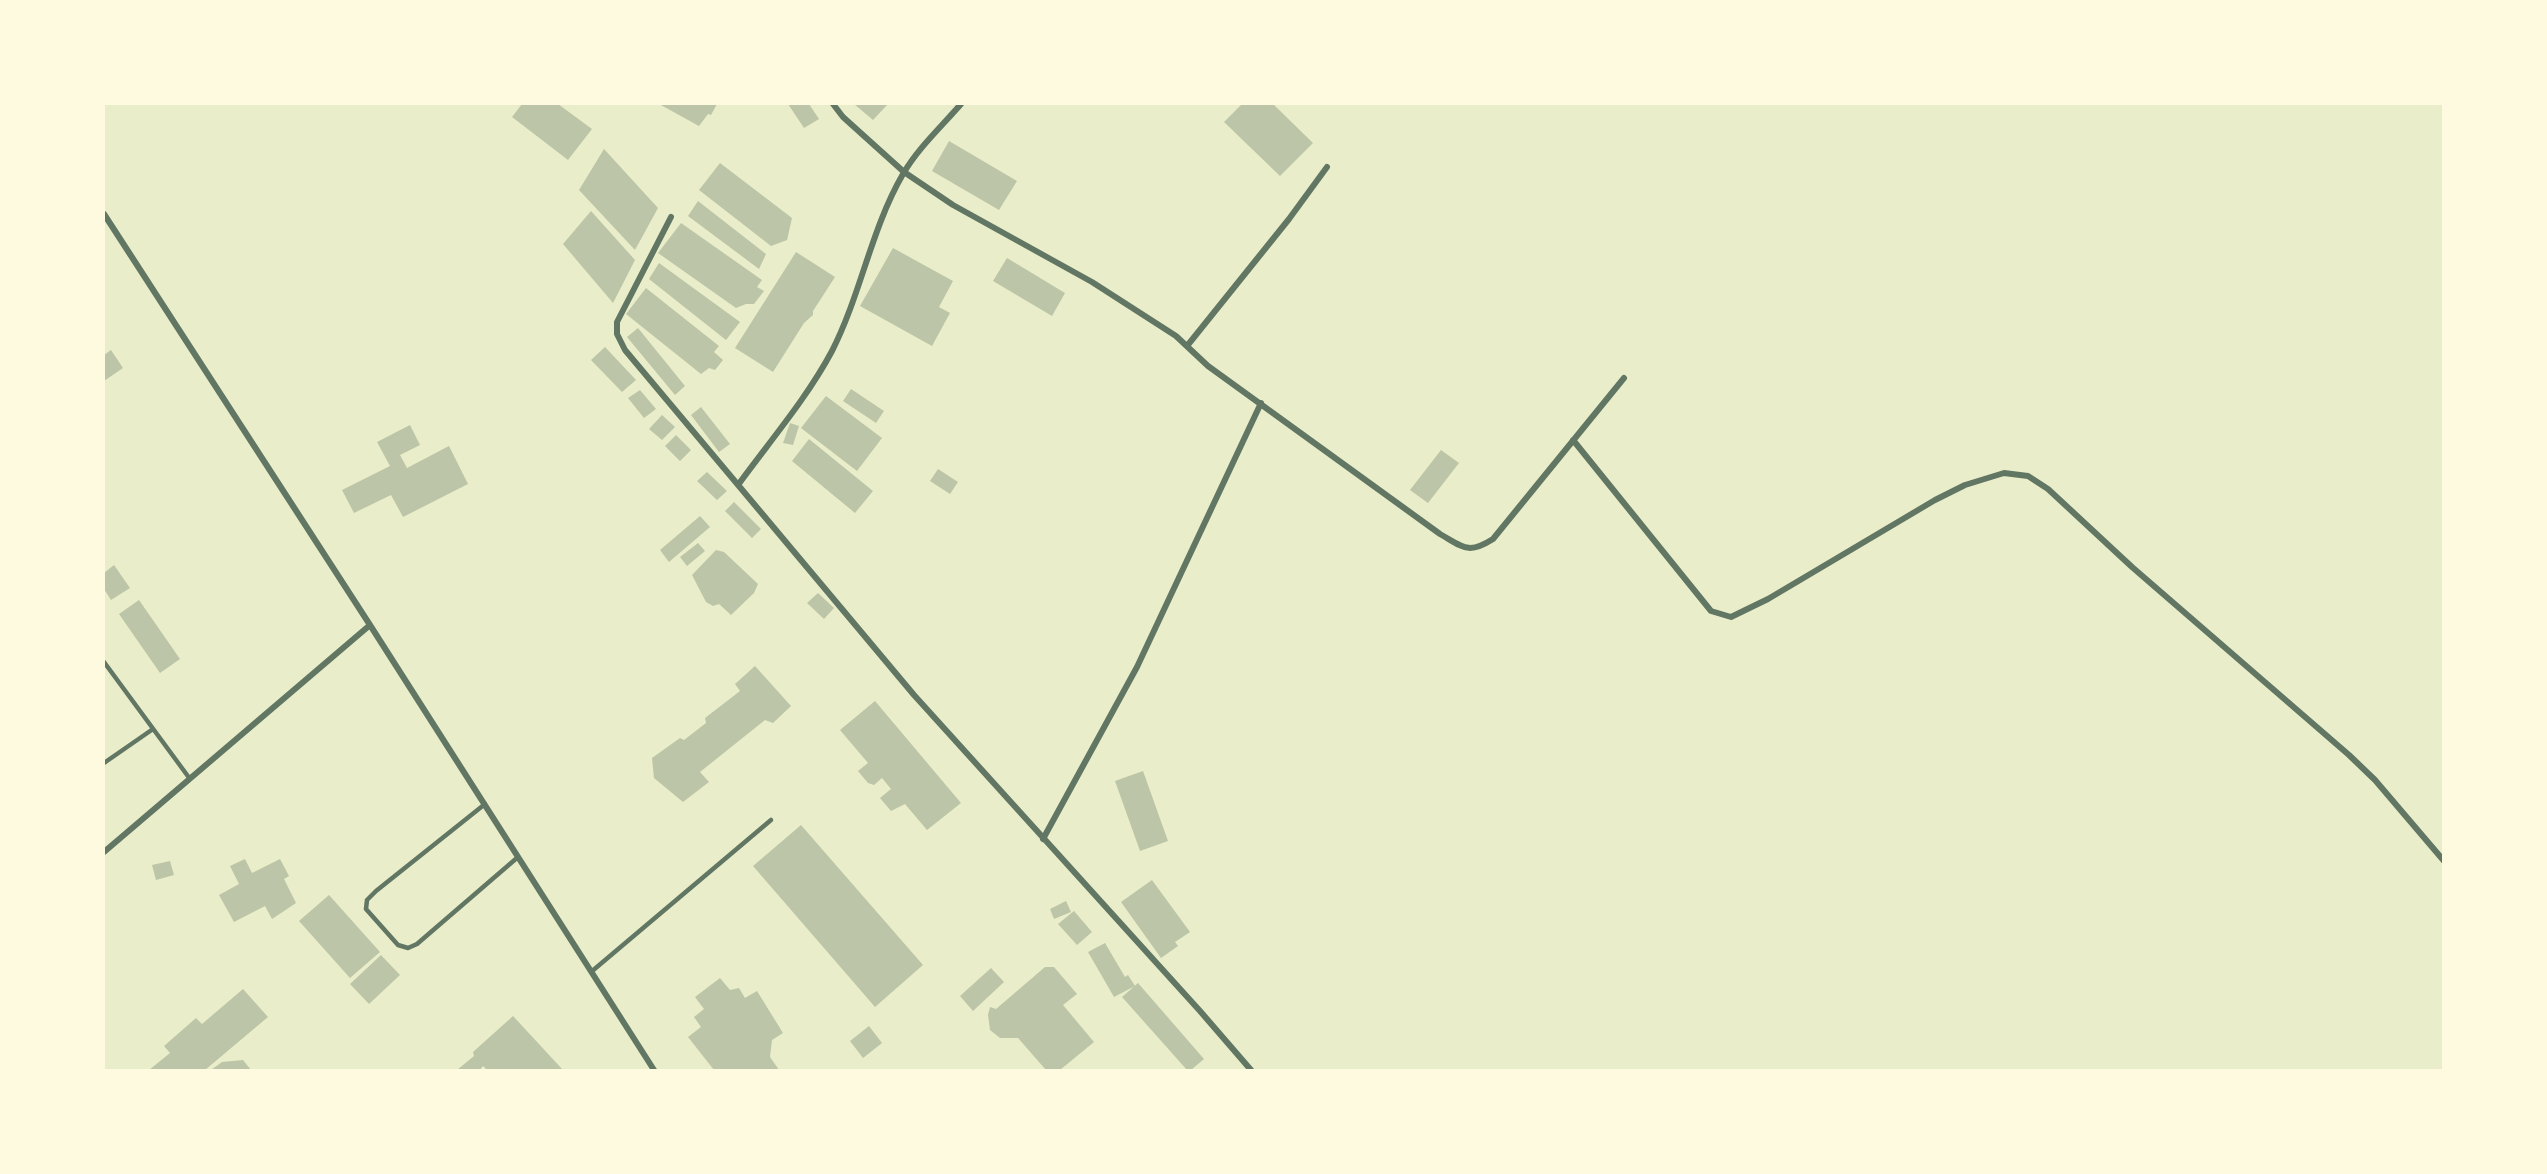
<!DOCTYPE html>
<html>
<head>
<meta charset="utf-8">
<style>
	body { margin:0 }
	#map { position:relative; width:2547px; height:1174px; overflow:hidden; background:#e9edc9; font-family:"IBM Plex Serif",serif }
	canvas { display:block }
	.frame { position:absolute; inset:0; border:105px solid #fefae0; pointer-events:none }
</style>
</head>
<body>
<div id="map">
<canvas width="2547" height="1174"></canvas>
<div class="frame"></div>
</div>
<script>
const ctx = document.querySelector('canvas').getContext('2d');
ctx.lineJoin = 'round';
function fill(path, color) { ctx.fillStyle = color; ctx.fill(path, 'evenodd'); }
function trace(path, color, width, dash) { ctx.strokeStyle = color; ctx.lineWidth = width; ctx.lineCap = dash ? 'butt' : 'round'; ctx.setLineDash(dash || []); ctx.stroke(path); }
fill(new Path2D(`
	M522 104H558L592 129 568 160 512 117Z
	M659 104H717L711 115 708 114 699 126Z
	M788 104H809L819 119 804 128Z
	M854 104H888L873 120Z
	M1242 104H1273L1313 143 1280 176 1224 122Z
	M949 141 1017 181 999 210 932 171Z
	M604 149 658 208 635 250 579 190Z
	M720 163 792 218 787 240 771 246 699 190Z
	M698 201 766 254 759 269 688 216Z
	M591 211 635 260 613 303 563 244Z
	M681 223 762 280 757 287 764 291 754 304H746L736 308 658 253Z
	M893 248 953 281 939 307 950 313 932 346 860 306Z
	M796 252 835 277 813 311V315L804 323 773 372 735 348Z
	M1007 258 1065 293 1052 316 993 281Z
	M659 263 740 322 726 340 649 279Z
	M646 288 719 346 714 352 723 360 715 370 709 368 701 374 626 314Z
	M638 328 685 386 675 395 627 337Z
	M605 347 636 380 622 392 591 360Z
	M111 350 123 368 104 381V355Z
	M851 389 884 411 876 423 843 401Z
	M640 390 656 409 644 418 628 398Z
	M826 396 882 438 857 471 801 428Z
	M701 407 730 444 719 452 691 415Z
	M662 415 675 427 662 440 649 429Z
	M790 423 799 426 793 445 783 443Z
	M410 425 420 445 400 455 407 468 449 446 468 484 403 517 391 495 354 513 342 490 390 466 377 442Z
	M676 435 691 450 680 461 665 446Z
	M809 439 873 491 855 513 792 461Z
	M1441 450 1459 463 1428 503 1410 490Z
	M938 469 958 482 950 494 930 481Z
	M707 472 727 491 717 500 697 481Z
	M734 502 761 529 752 538 725 511Z
	M700 516 710 527 669 562 660 550Z
	M698 543 705 551 687 566 680 557Z
	M716 550 724 552 758 584 754 593 731 615 719 604 713 606 706 602 692 575Z
	M114 565 130 588 111 600 104 589V573Z
	M818 593 834 608 824 619 807 603Z
	M139 600 180 659 160 673 119 614Z
	M755 666 791 706 773 723 765 720 700 772 709 782 683 802 654 778 652 758 680 738 684 740 706 723 705 718 740 691 735 684Z
	M875 701 961 803 927 830 905 804 891 811 880 798 891 789 882 778 874 785 868 783 858 771 868 763 840 730Z
	M1143 771 1168 841 1140 851 1115 781Z
	M801 825 923 965 875 1007 753 866Z
	M245 859 252 873 280 859 289 876 284 879 296 903 272 919 265 906 234 922 219 895 239 884 230 866Z
	M170 861 174 875 156 880 152 865Z
	M1152 880 1190 932 1175 942 1178 946 1161 958 1121 902Z
	M329 895 380 952 350 978 299 921Z
	M1066 901 1071 912 1054 919 1050 909Z
	M1074 911 1092 932 1077 945 1058 924Z
	M1105 943 1125 977 1128 975 1135 986 1114 997 1088 952Z
	M381 955 400 975 369 1004 350 984Z
	M1045 967H1054L1077 994 1063 1005 1094 1042 1060 1070H1046L1018 1038H1000L990 1030 988 1015 990 1007 996 1009Z
	M991 968 1004 982 973 1011 960 996Z
	M720 978 730 990 739 988 745 998 757 991 783 1033 772 1040 770 1057 779 1070H714L688 1037 701 1027 694 1017 704 1009 695 997Z
	M1138 983 1204 1059 1191 1070H1187L1122 997Z
	M243 989 268 1017 205 1070H149L170 1053 164 1046 196 1018 202 1024Z
	M513 1016 563 1070H487L483 1066 480 1070H457L474 1056 473 1052Z
	M869 1026 882 1043 863 1058 850 1041Z
	M243 1060 251 1070H211L222 1062Z`), '#bcc5a7');
trace(new Path2D(`
	M104 662 190 779
	M104 763 153 729
	M485 804 376 891 367 900 366 909 398 945 408 948 417 944 518 857
	M591 972 771 820`), '#617663', 4.5);
trace(new Path2D(`
	M833 104 843 117 904 172 953 205 1092 282 1176 336 1208 366 1440 534C1463 547 1468 555 1493 539L1624 378
	M104 214 370 625 654 1070
	M671 217 617 322V334L625 350 914 695 1200 1011 1251 1070
	M1187 346 1289 219 1327 167
	M1573 440 1711 611 1731 617 1768 599 1935 500 1965 485 2004 473 2028 476 2048 489 2132 567 2349 755 2375 780 2444 861
	M738 485C770 441 807 398 832 351 861 294 871 229 903 174 918 148 942 126 961 104
	M1043 839 1137 667 1261 403
	M104 852 370 625`), '#617663', 6);
</script>
</body>
</html>
